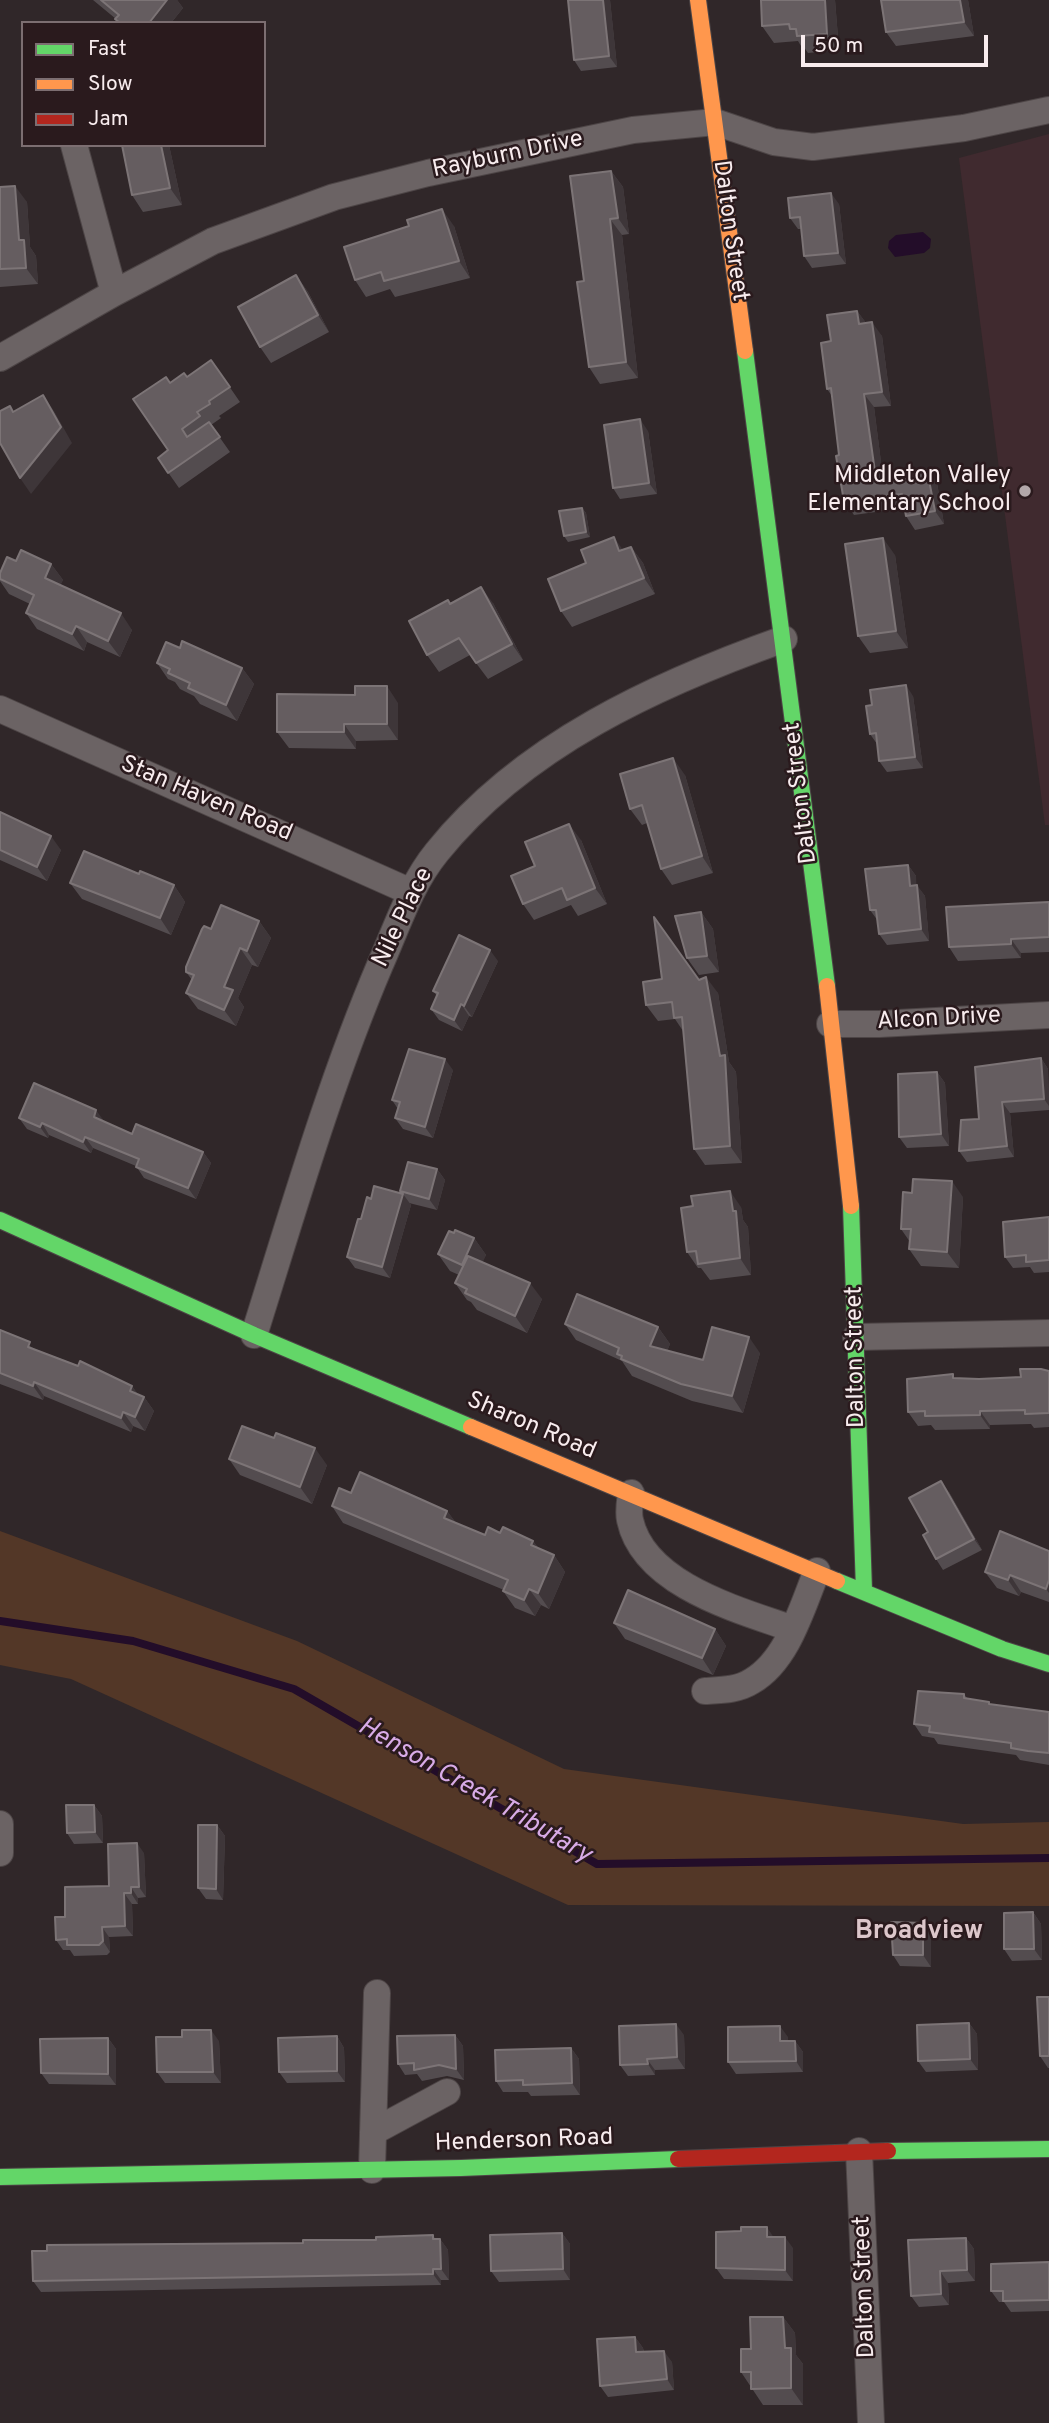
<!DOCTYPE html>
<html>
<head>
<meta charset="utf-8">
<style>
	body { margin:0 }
	#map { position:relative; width:1049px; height:2423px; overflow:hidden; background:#302729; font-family:Overpass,sans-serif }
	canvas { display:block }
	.legend { position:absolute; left:21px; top:21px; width:245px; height:126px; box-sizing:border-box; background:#2a1a1d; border:2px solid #7c6e71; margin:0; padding:9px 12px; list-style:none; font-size:21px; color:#f8ecee }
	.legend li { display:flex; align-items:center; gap:14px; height:35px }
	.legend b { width:35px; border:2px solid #7c6e71 }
	.scale { position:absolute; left:801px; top:35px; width:187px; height:32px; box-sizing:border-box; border:4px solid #f8ecee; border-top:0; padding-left:9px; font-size:21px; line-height:24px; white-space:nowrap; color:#f8ecee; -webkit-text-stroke:5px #2a1a1d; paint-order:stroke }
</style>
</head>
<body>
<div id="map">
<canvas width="1049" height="2423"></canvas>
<ul class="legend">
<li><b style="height:9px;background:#63d668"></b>Fast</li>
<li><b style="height:9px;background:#ff974d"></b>Slow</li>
<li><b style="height:9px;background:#b3261e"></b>Jam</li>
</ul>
<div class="scale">50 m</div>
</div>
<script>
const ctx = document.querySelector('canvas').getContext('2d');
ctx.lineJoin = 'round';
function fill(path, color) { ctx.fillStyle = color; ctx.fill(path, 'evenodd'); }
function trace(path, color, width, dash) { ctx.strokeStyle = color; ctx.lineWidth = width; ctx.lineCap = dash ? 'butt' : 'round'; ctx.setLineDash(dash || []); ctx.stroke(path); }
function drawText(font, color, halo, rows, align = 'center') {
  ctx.font = font + ' Overpass,sans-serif'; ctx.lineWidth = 5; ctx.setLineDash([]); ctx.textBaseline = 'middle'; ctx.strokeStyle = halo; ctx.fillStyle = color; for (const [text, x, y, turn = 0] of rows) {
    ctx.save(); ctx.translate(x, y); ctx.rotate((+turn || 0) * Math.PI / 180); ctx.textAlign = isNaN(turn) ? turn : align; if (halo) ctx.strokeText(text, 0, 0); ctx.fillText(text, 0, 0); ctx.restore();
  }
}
fill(new Path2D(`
	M1049 134V825H1045L959 158Z`), '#402a2f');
fill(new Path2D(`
	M0 1531 297 1641 564 1769 963 1824 1049 1822V1906L568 1905 71 1679 0 1665Z`), '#533727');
fill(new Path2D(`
	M923 232 931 239 930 248 924 253 895 257 888 248 889 241 896 235Z`), '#230d29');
trace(new Path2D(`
	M0 1621 133 1641 294 1689 597 1864 1049 1858`), '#230d29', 8);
const street = new Path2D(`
	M74 145 114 293
	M0 358 114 293 213 241 334 197 428 173 633 130 715 122 774 142 813 147 964 128 1049 110
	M0 709 411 892
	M830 1024H879L1049 1015
	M254 1335C293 1211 329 1085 380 965 397 927 410 885 437 852 523 745 657 684 784 639
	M856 1337 1049 1333
	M631 1493C630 1501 628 1512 630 1520 644 1585 739 1610 793 1629
	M705 1691C722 1690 738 1690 752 1681 788 1660 802 1607 817 1571
	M0 1824V1853
	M373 2132 447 2092
	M859 2151 871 2423
	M372 2170 377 1993`);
const fast = new Path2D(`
	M745 351 827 986
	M851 1206 864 1590
	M0 1220 254 1335 471 1427
	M837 1581 1002 1649 1049 1664
	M888 2151 1049 2149
	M0 2177 461 2168 678 2159`);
const slow = new Path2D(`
	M698 0 745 351
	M827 986 851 1206
	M471 1427 837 1581`);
const jam = new Path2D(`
	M678 2159 888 2151`);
trace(street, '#4d4546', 28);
trace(fast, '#4d4546', 18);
trace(slow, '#4d4546', 18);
trace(jam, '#4d4546', 18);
trace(street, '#6b6364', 26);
trace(fast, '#63d668', 16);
trace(slow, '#ff974d', 16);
trace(jam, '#b3261e', 16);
fill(new Path2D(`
	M93 0H177L183 8 171 23H118L116 19Z
	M610 0 617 67 581 71 574 60Z
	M835 0 839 50 808 53 803 46H801L798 41 774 43 762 26Z
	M968 0 974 36 896 46 886 32Z
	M169 145 182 205 143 212 132 195Z
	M611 171 623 187 629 234 622 235 638 378 600 384 589 367 584 281Z
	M0 187 27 202 30 247 36 256 38 284 0 287Z
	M839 204 846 264 812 268 804 256 801 229H798L790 218Z
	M454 226 470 278 395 297 390 289 366 297 355 280Z
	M296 275 308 292 329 332 271 363 260 347Z
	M857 311 866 323 882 336 891 406 874 407 883 478 927 470 937 483 944 524 915 530 906 516 904 508 854 515 844 501 832 396 827 389 831 341Z
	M211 360 240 402 219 416 221 418 211 425 230 452 179 488 158 458 168 450 170 383 187 377Z
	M648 431 657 494 620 499 613 488Z
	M582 508 586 513 590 537 568 542 564 536Z
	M631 547 643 563 655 594 572 627 561 611 623 550Z
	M895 555 908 648 870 653 858 636Z
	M16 561 51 564 63 580 60 585 132 630 120 657 87 642 84 651 37 629 26 613 30 604 9 594 0 581V573Z
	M451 603H493L523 660 488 679 470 655 439 672 427 655Z
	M180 648 242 668 254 684 237 721 200 704 194 696 180 689 175 682 168 679 157 663Z
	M913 696 923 768 887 772 879 761 877 744 870 734Z
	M398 703V740L356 741V749L289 748 277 732Z
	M685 775 713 873 672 885 661 869 647 823 642 825 630 809Z
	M0 812 61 850 47 881 0 860Z
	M581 840 607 904 578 916 571 905 534 920 523 904 535 866Z
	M908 865 916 876V885L925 896 929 941 887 945 879 934 878 921 870 910Z
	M139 874 174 885 185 902 171 935 82 899 70 883Z
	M1049 902V952L1021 953V958L958 961 949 947Z
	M701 912 713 929 719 972 699 975 687 958Z
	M259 921 271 938 258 967 252 965 238 998 244 1007 236 1026 198 1009 186 993 192 980 186 972 211 929Z
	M498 961 472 1017 469 1016 462 1031 439 1020 431 1009 437 996 433 991Z
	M699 980 718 993 729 1062 736 1072 742 1163 705 1165 694 1149 683 1031 675 1019 658 1021 646 1005Z
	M1041 1058 1048 1069 1049 1110 1010 1113 1014 1157 967 1162 959 1151 979 1119Z
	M453 1070 433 1138 403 1129 395 1118 398 1109 392 1100Z
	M937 1072 945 1083 949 1146 907 1148 899 1137Z
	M19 1118 104 1121 132 1134 203 1152 211 1163 196 1199 144 1178 136 1166 93 1148 91 1153 49 1135 48 1138 27 1129Z
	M437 1169 445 1180 437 1210 409 1203 411 1205 390 1278 355 1268 347 1257 361 1219 402 1194 400 1191Z
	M963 1197 959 1268 921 1266 909 1249 910 1242 901 1229Z
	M741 1207 743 1220 748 1227 751 1275 710 1280 701 1268H698L687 1252Z
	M1049 1217V1272L1034 1273 1030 1267 1013 1268 1005 1257Z
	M454 1233 474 1238 486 1255 482 1262 542 1299 527 1333 477 1310 471 1302 467 1300 455 1283 459 1275 450 1271 438 1254Z
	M565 1324 658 1327 670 1344 667 1351 703 1360 760 1353 743 1413 692 1401 632 1376 622 1361 576 1340Z
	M0 1330 35 1349 132 1386 138 1395 144 1397 154 1411 145 1431 133 1426 131 1432 44 1396 43 1400 0 1384Z
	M1049 1371V1427L1034 1428 1031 1424 990 1425V1429L935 1430 931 1425 918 1426 908 1412 955 1378 979 1379 1021 1377Z
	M229 1459 327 1465 312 1504 240 1475Z
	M949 1492 982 1550 943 1570 936 1559 928 1532Z
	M351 1493 447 1511 456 1523 485 1535 500 1533 533 1541 539 1549 554 1555 565 1572 549 1609 541 1605 535 1616 515 1608 503 1591 504 1590 343 1523 332 1506Z
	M1049 1551V1602L1021 1592 1019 1596 997 1588 985 1572Z
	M614 1623 715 1629 726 1646 713 1675 625 1639Z
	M964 1694 967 1698 989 1702 991 1705 1049 1712V1765L1020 1760 1016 1755 938 1744 934 1738 922 1736 914 1724Z
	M94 1805 102 1816 103 1843 74 1844 67 1833Z
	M217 1825 225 1836 223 1900 206 1899 198 1888Z
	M144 1853 146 1897 138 1898V1904H132L133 1936 109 1937 110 1952 107 1955 74 1956 70 1950H63L56 1940 65 1917 109 1886Z
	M1033 1912 1041 1924 1042 1960 1012 1961 1004 1949Z
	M931 1934V1967L900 1966 893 1955Z
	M1049 1997V2068H1048L1040 2056Z
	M969 2023 977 2034 978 2070 926 2072 918 2061Z
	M455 2035 463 2046 464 2080 447 2076 422 2081 417 2074 405 2075 398 2064Z
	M684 2035 685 2069 655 2070V2075L628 2076 620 2065Z
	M337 2036 344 2048 345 2082 287 2083 279 2072Z
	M788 2037V2041H795L803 2052V2072L736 2074 728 2062Z
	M108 2038 116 2049V2085L49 2084 41 2073Z
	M219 2041 221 2083H165L157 2072Z
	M571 2048 579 2059 580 2095 531 2096 528 2092H503L496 2081Z
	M562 2233 570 2244V2280L499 2282 491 2271Z
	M966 2238 974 2249 975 2281 948 2283 949 2305 919 2307 911 2296Z
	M440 2239 448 2250 449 2280H441V2285L41 2292 33 2281 303 2243Z
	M793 2248V2281L724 2279 716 2268Z
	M1049 2262V2311L1011 2312 1004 2302H999L991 2291Z
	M783 2317 795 2333 796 2355 803 2364V2405H763L741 2372 751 2349Z
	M635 2337 643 2348 644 2352 672 2362 674 2390 608 2397 600 2386Z`), '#534c4f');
fill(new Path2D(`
	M167 0H177L183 8 171 23H149Z
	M603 0H610L617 67 609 56Z
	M825 0H835L839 50 827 34Z
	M960 0H968L974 36 964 22Z
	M161 145H169L182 205 170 188Z
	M611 171 623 187 629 234 618 218Z
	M15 186 27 202 30 247 36 256 38 284 26 268 19 240Z
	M831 193 839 204 846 264 838 253Z
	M442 209 454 226 470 278 459 261Z
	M610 219 622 235 638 378 626 362Z
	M296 275 308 292 329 332 318 315Z
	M857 311 867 324H859Z
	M872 322 882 336 891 406 882 392Z
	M864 394 874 407 885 493 876 479Z
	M43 395 54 411 72 443 31 494 20 478Z
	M640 419 648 431 657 494 649 483Z
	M927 470 937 483 944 524 935 511Z
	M582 508 586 513 590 537 586 532Z
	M614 537 625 553 619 551Z
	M883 538 895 555 908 648 896 631Z
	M631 547 643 563 655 594 644 578Z
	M51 564 63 580 56 594 45 578Z
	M481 587 493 603 523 660 512 644Z
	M121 613 132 630 120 657 108 641Z
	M76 626 87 642 84 651 72 634Z
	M242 668 254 684 237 721 226 705Z
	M906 685 913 696 923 768 915 757Z
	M387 686 398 703V740L387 724Z
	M344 724 356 741V749L344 732Z
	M673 758 685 775 713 873 702 856Z
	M569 824 581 840 607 904 595 888Z
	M51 836 61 850 47 881 37 867Z
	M908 865 916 876 917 897 910 886Z
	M174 885 185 902 171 935 160 918Z
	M917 885 925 896 929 941 921 929Z
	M701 912 713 929 719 972 707 956Z
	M259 921 271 938 258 967 247 951Z
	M1011 939 1021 953V958L1011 944Z
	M240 948 252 965 238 998 244 1007 236 1026 224 1010V987Z
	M490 950 498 961 472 1017 464 1006Z
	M706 977 718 993 729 1062 736 1072 742 1163 730 1146 720 1056Z
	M461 1004 469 1016 462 1031 454 1020Z
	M1041 1058 1048 1069 1049 1106 1044 1099Z
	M445 1059 453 1070 433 1138 425 1127Z
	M937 1072 945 1083 949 1146 941 1134Z
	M1002 1102 1010 1113 1014 1157 1007 1146Z
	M96 1110 104 1121 94 1117Z
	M42 1123 49 1135 48 1138 40 1127Z
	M85 1137 93 1148 91 1153 83 1142Z
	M203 1152 211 1163 196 1199 188 1188Z
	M437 1169 445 1180 437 1210 429 1199Z
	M952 1181 963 1197 959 1268 947 1252Z
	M730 1191 741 1207 743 1220 748 1227 751 1275 740 1258Z
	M403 1194 411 1205 390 1278 382 1267Z
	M474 1238 486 1255 474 1282 462 1265Z
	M530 1283 542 1299 527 1333 515 1316Z
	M658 1327 670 1344 662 1363 650 1346Z
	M749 1337 760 1353 743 1413 732 1396Z
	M34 1382 44 1396 43 1400 33 1386Z
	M132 1386 142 1400 130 1391Z
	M144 1397 154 1411 145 1431 135 1417Z
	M980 1411 990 1425V1429L980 1415Z
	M123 1412 133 1426 131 1432 121 1418Z
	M315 1448 327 1465 312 1504 300 1487Z
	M941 1481 949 1492 982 1550 974 1539Z
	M447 1511 459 1527 444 1518Z
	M533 1541 545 1557 531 1545Z
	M554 1555 565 1572 549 1609 538 1593Z
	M1010 1575 1021 1592 1019 1596 1008 1580Z
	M1049 1580V1593L1046 1589Z
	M529 1589 541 1605 535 1616 524 1600Z
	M715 1629 726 1646 713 1675 702 1658Z
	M94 1805 102 1816 103 1843 95 1832Z
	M217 1825 225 1836 223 1900 216 1889Z
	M137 1843 144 1853 146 1897 139 1887Z
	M131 1887 138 1898V1904L131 1893Z
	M124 1893 132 1904 133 1936 125 1926Z
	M1033 1912 1041 1924 1042 1960 1034 1949Z
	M923 1923 931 1934V1967L923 1955Z
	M102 1927 109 1937 110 1952 103 1941Z
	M969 2023 977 2034 978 2070 970 2059Z
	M676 2024 684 2035 685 2069 677 2057Z
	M780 2026 788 2037V2052L780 2041Z
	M211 2030 219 2041 221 2083 213 2072Z
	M455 2035 463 2046 464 2080 456 2069Z
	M337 2036 344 2048 345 2082 337 2071Z
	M108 2038 116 2049V2085L108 2074Z
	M795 2041 803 2052V2072L796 2061Z
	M571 2048 579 2059 580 2095 572 2083Z
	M647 2059 655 2070V2075L648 2064Z
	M767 2227 774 2238 767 2237Z
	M562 2233 570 2244V2280L563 2269Z
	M433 2235 441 2246 440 2239 448 2250 449 2280 441 2269Z
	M785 2237 793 2248V2281L785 2270Z
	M966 2238 974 2249 975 2281 967 2270Z
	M433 2269 441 2280V2285L433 2274Z
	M940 2271 948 2283 949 2305 941 2294Z
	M783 2317 795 2333 796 2355 803 2364V2405L791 2388 785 2348Z
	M635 2337 643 2348 644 2363 636 2352Z
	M664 2351 672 2362 674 2390 667 2379Z`), '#3e3639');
const building = new Path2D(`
	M101 0H167L149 23H120L115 19 119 15Z
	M568 0H603L609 56 574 60Z
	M761 0H825L827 34 797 36 796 29H790L789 24 762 26Z
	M881 0H960L964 22 886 32Z
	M122 145H161L170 188 132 195Z
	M611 171 618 218 610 219 626 362 589 367 577 282 584 281 570 176Z
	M15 186 19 240H24L26 268 0 269V187Z
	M831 193 838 253 804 256 800 217 790 218 788 198Z
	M442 209 459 261 384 281 381 272 355 280 344 247 409 226 407 220Z
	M296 275 318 315 260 347 238 307Z
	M857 311 859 324 872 322 882 392 864 394 876 479 927 470 935 511 906 516 902 494 844 501 836 456 839 455 831 388 827 389 821 343 831 341 827 315Z
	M211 360 230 387 209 401 210 404 197 412 200 416 182 429 187 437 209 422 220 437 168 473 158 458 168 450 133 399 166 377 170 383 184 373 187 377Z
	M43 395 61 427 20 478 0 443V411L10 406 13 412Z
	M640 419 649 483 613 488 604 425Z
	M582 508 586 532 564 536 559 511Z
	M614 537 619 551 631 547 644 578 561 611 548 579 586 563 581 550Z
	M883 538 896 631 858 636 845 544Z
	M21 550 51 564 45 578 121 613 108 641 76 626 72 634 26 613 34 595 0 579V573L7 557 16 561Z
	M481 587 512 644 476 663 459 638 427 655 409 621 448 600 450 604Z
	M182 641 242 668 226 705 188 688 190 683 168 673 170 669 157 663 166 642 180 648Z
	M906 685 915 757 879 761 876 733 870 734 866 706 872 705 870 690Z
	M355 686H387V724H344V732H277V694L355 695Z
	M673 758 702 856 661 869 642 805 630 809 620 774Z
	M0 812 51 836 37 867 0 850Z
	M569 824 595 888 567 900 562 888 523 904 511 876 535 866 525 842Z
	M84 851 139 874 140 871 174 885 160 918 70 883Z
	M908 865 910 886 917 885 921 929 879 934 876 910H870L865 869Z
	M1049 902V937L1011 939V944L949 947 946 907Z
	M221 905 259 921 247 951 240 948 224 987 233 990 224 1010 186 993 194 975 186 972V967L202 929 204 926 211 929Z
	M701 912 707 956 687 958 675 916Z
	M654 917 699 980 706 977 720 1056 725 1055 730 1146 694 1149 682 1017 674 1018 672 1002 646 1005 643 982 662 979Z
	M459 935 490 950 464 1006 461 1004 454 1020 431 1009 438 993 433 991Z
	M409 1049 445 1059 425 1127 395 1118 400 1102 392 1100Z
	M1041 1058 1044 1099 1002 1102 1007 1146 959 1151 961 1120 979 1119 975 1067Z
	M937 1072 941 1134 899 1137 898 1074Z
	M34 1083 96 1110 94 1117 132 1134 136 1124 203 1152 188 1188 136 1167 139 1159 85 1137 83 1142 42 1123 40 1127 19 1118Z
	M408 1162 437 1169 429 1199 400 1191Z
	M913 1179 952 1181 947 1252 909 1249 911 1229H901L903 1192 912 1193Z
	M374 1186 403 1194 382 1267 347 1257 358 1219H361L367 1197 371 1199Z
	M730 1191 733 1211H736L740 1258 698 1264 696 1251 687 1252 681 1208 693 1206 691 1196Z
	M1049 1217V1260L1026 1262V1255L1005 1257 1003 1222Z
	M455 1230 474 1238 462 1265 438 1254 449 1231 454 1233Z
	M468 1256 530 1283 515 1316 465 1293 467 1289 455 1283Z
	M577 1294 658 1327 650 1346 703 1360 712 1327 749 1337 732 1396 681 1384 621 1359 622 1356 617 1354 619 1348 565 1324Z
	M0 1330 30 1342 28 1347 78 1366 80 1361 132 1386 130 1391 144 1397 135 1417 123 1412 121 1418 34 1382 33 1386 0 1373Z
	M1020 1369H1041L1049 1371V1413L1025 1414V1410L980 1411V1415L925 1416V1411L908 1412 907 1379 953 1374V1378L979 1379 1021 1377Z
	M242 1426 274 1438 276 1433 315 1448 300 1487 229 1459Z
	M360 1472 447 1511 444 1518 485 1535 488 1527 500 1533 503 1527 533 1541 531 1545 554 1555 538 1593 529 1589 524 1600 503 1591 508 1580 332 1506 339 1488 351 1493Z
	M941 1481 974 1539 936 1559 923 1535 928 1532 909 1498Z
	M1000 1531 1049 1551V1580L1046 1589 1010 1575 1008 1580 985 1572Z
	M628 1590 715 1629 702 1658 614 1623Z
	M918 1691 964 1694V1698L989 1702V1704L1049 1712V1753L1028 1751 1011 1748V1743L929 1732 930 1726 914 1724Z
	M66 1805H94L95 1832 67 1833Z
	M198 1825H217L216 1889 198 1888Z
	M137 1843 139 1887H131V1893H124L125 1926 102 1927 103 1941 99 1945H67V1939L56 1940 55 1917H65V1887L109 1886 108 1844Z
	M1033 1912 1034 1949H1004V1913Z
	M891 1922 923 1923V1955H893Z
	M1037 1997H1049V2056H1040Z
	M969 2023 970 2059 918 2061 917 2025Z
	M676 2024 677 2057 647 2059 648 2064 620 2065 619 2026Z
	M780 2026V2041H795L796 2061 728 2062V2027Z
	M182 2030H211L213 2072H157L156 2037H182Z
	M455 2035 456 2069 439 2065 414 2070V2063L398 2064 397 2036Z
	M337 2036V2071L279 2072 278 2038Z
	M108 2038V2074L41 2073 40 2039Z
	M571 2048 572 2083 523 2085V2080L496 2081 495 2050Z
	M741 2227H767V2237H785V2270L716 2268V2232L741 2231Z
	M562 2233 563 2269 491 2271 490 2235Z
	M433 2235V2239H440L441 2269H433V2274L33 2281 32 2251H47V2245L303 2243V2240H376V2237Z
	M966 2238 967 2270 940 2271 941 2294 911 2296 908 2240Z
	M1049 2262V2300L1003 2301V2291H991V2264Z
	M750 2317H783L785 2348H791V2388L751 2389V2372H741V2349H751Z
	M635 2337 636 2352 664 2351 667 2379 600 2386 597 2339Z`);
fill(building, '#655d60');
trace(building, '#7c7476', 2);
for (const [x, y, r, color] of [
	[1025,491,7,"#b2a7a9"]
]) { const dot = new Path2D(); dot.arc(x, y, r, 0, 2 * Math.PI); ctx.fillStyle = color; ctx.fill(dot); trace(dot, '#2a1a1d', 2.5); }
drawText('24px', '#f8ecee', '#2a1a1d', [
	["Rayburn Drive",508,156,-12],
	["Dalton Street",729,231,82],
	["Dalton Street",802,793,-97],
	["Stan Haven Road",206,800,23],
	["Nile Place",404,918,-64],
	["Alcon Drive",939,1020,-3],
	["Dalton Street",857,1357,-91],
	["Sharon Road",531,1427,23],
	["Henderson Road",524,2142,-2],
	["Dalton Street",866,2287,-92]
]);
drawText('24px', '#f8ecee', '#2a1a1d', [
	["Middleton Valley",1011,477],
	["Elementary School",1011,505]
], 'right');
drawText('italic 26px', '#d8abe7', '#2a1a1d', [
	["Henson Creek Tributary",474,1792,30]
]);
drawText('bold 26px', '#dcc6ca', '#2a1a1d', [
	["Broadview",919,1933]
]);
</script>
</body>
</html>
